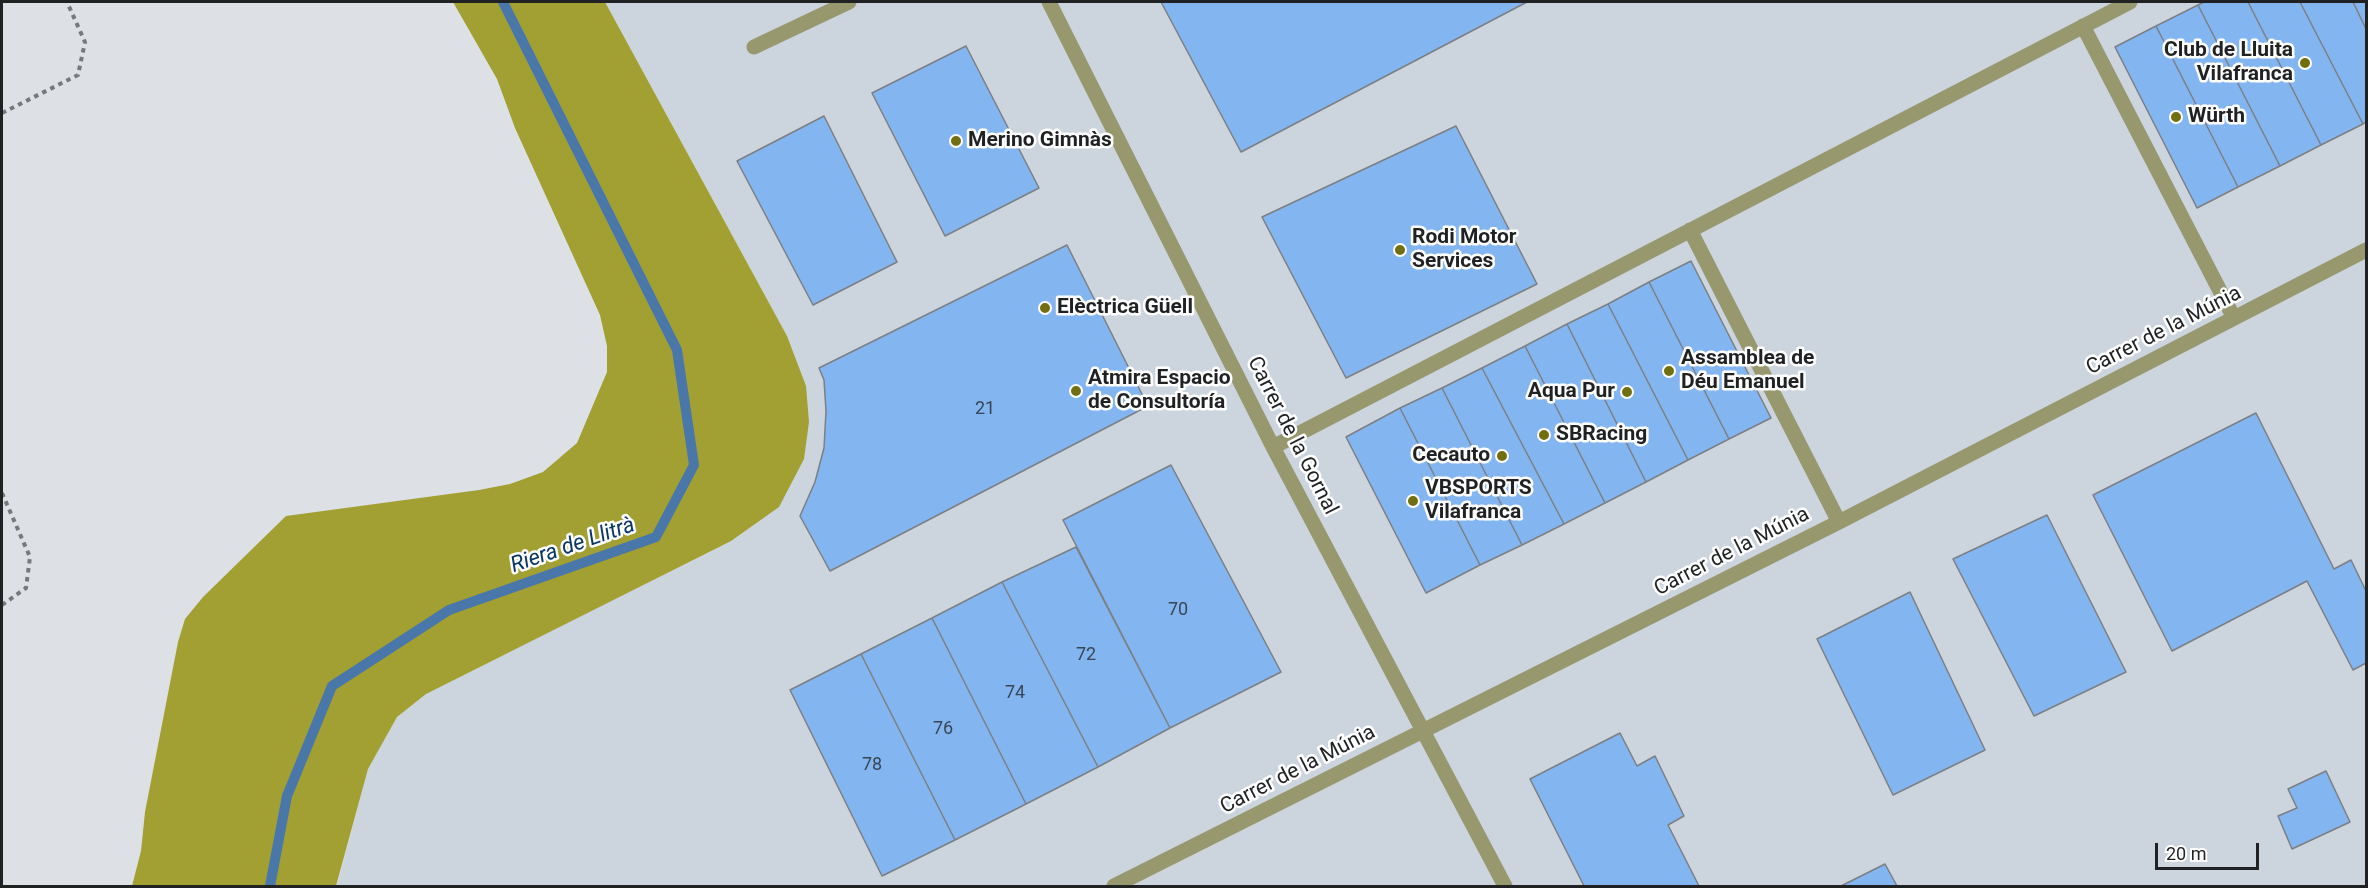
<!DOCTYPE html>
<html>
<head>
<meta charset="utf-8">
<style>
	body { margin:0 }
	#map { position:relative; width:2368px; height:888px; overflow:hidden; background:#dde0e5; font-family:Roboto,sans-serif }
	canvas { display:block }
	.frame { position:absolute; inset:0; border:3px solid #1f2122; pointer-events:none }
	.scale { position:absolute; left:2155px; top:843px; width:104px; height:27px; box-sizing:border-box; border:3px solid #1f2122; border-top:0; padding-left:8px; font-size:18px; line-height:21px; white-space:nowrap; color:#1f2122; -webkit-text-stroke:4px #fff; paint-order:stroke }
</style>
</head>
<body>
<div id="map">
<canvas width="2368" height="888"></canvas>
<div class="frame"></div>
<div class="scale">20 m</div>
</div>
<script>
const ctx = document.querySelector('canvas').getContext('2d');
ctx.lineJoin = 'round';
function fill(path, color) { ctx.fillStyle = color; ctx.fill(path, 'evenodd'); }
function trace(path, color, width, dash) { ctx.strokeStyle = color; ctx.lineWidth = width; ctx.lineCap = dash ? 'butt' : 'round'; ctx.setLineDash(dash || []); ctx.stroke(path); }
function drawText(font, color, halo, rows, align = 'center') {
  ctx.font = font + ' Roboto,sans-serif'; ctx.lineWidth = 5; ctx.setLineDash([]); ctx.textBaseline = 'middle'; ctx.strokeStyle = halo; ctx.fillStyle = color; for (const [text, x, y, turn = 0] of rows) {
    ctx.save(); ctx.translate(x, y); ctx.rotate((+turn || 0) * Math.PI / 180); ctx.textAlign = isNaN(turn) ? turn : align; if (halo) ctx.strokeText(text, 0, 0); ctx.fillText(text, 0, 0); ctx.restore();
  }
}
fill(new Path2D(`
	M605 2H2366V886H337L368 769 397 717 426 694 787 336Z`), '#ccd4de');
fill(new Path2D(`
	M453 2H605L787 336 806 386 809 422 804 459 779 507 731 541 426 694 397 717 368 769 336 886H132L141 851 145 812 178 642 185 619 203 597 286 516 479 490 510 484 543 472 577 443 607 372V346L600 315 515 128 497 79Z`), '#a29f33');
trace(new Path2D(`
	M270 886 287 796 332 686 449 610 656 537 694 465 677 350 503 2`), '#4a77aa', 10);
const building = new Path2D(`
	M1161 2H1527L1241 152Z
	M2204 2H2248L2321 145 2280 166 2198 5Z
	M2248 2H2300L2363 124 2321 145Z
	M2300 2H2353L2366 29V122L2363 124Z
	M2353 2H2366V29Z
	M2198 5 2280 166 2238 187 2156 26Z
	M2156 26 2238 187 2197 208 2115 47Z
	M966 46 1039 188 945 236 872 93Z
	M824 116 897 262 813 305 737 161Z
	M1456 126 1537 284 1346 378 1262 217Z
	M1067 245 1148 406 830 571 800 516 815 482 824 448 826 411 824 380 819 368Z
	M1691 261 1771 418 1729 439 1649 282Z
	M1649 282 1729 439 1688 460 1608 304Z
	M1608 304 1688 460 1646 482 1567 324Z
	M1567 324 1646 482 1605 503 1525 346Z
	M1525 346 1605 503 1564 524 1482 368Z
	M1482 368 1564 524 1522 545 1442 388Z
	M1442 388 1522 545 1480 565 1400 408Z
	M1400 408 1480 565 1426 593 1346 437Z
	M2256 413 2334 569 2351 560 2366 591V663L2353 670 2307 581 2172 651 2093 495Z
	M1171 465 1281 672 1170 728 1063 520Z
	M2047 515 2126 672 2034 716 1953 559Z
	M1076 547 1170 728 1098 767 1002 582Z
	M1002 582 1098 767 1026 804 932 618Z
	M1910 592 1985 750 1893 795 1817 639Z
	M932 618 1026 804 955 840 861 654Z
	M861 654 955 840 882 876 790 690Z
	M1620 733 1637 766 1655 756 1684 816 1668 825 1699 886H1584L1530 779Z
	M2326 771 2350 822 2292 849 2278 816 2297 808 2288 789Z
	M1885 864 1897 886H1841Z`);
fill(building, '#83b5f1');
trace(building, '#7c7f83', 1.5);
trace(new Path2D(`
	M2 113 78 75 85 42 67 2
	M2 493 30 557 26 588 2 605`), '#76787b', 4, [4.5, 4.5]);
trace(new Path2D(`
	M1049 2 1273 447 1505 886
	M2083 26 2234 318
	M754 47 849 2
	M1690 230 1839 522
	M1273 447 2130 2
	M1114 886 1839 522 2366 250`), '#98986f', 15);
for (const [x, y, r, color] of [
	[2305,63,6,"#726f10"],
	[2176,117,6,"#726f10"],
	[956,141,6,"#726f10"],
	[1400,250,6,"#726f10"],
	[1045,308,6,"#726f10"],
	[1669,371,6,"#726f10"],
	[1076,391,6,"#726f10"],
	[1627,392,6,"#726f10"],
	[1544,435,6,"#726f10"],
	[1502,456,6,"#726f10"],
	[1413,501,6,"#726f10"]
]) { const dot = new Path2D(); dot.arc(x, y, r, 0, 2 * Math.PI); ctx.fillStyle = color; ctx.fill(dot); trace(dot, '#fff', 2); }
drawText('18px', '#384656', null, [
	["21",985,409],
	["70",1178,610],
	["72",1086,655],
	["74",1015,693],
	["76",943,729],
	["78",872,765]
]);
drawText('bold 21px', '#1f2122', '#fff', [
	["Club de Lluita",2293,51,"right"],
	["Vilafranca",2293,75,"right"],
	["Würth",2188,117],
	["Merino Gimnàs",968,141],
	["Rodi Motor",1412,238],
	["Services",1412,262],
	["Elèctrica Güell",1057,308],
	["Assamblea de",1681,359],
	["Déu Emanuel",1681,383],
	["Atmira Espacio",1088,379],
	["de Consultoría",1088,403],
	["Aqua Pur",1615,392,"right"],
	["SBRacing",1556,435],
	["Cecauto",1490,456,"right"],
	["VBSPORTS",1425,489],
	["Vilafranca",1425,513]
], 'left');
drawText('21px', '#1f2122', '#fff', [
	["Carrer de la Múnia",2164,331,-27],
	["Carrer de la Gornal",1292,436,63],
	["Carrer de la Múnia",1732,552,-27],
	["Carrer de la Múnia",1298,770,-27]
]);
drawText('italic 22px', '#083765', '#fff', [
	["Riera de Llitrà",573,546,-19]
]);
</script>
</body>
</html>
